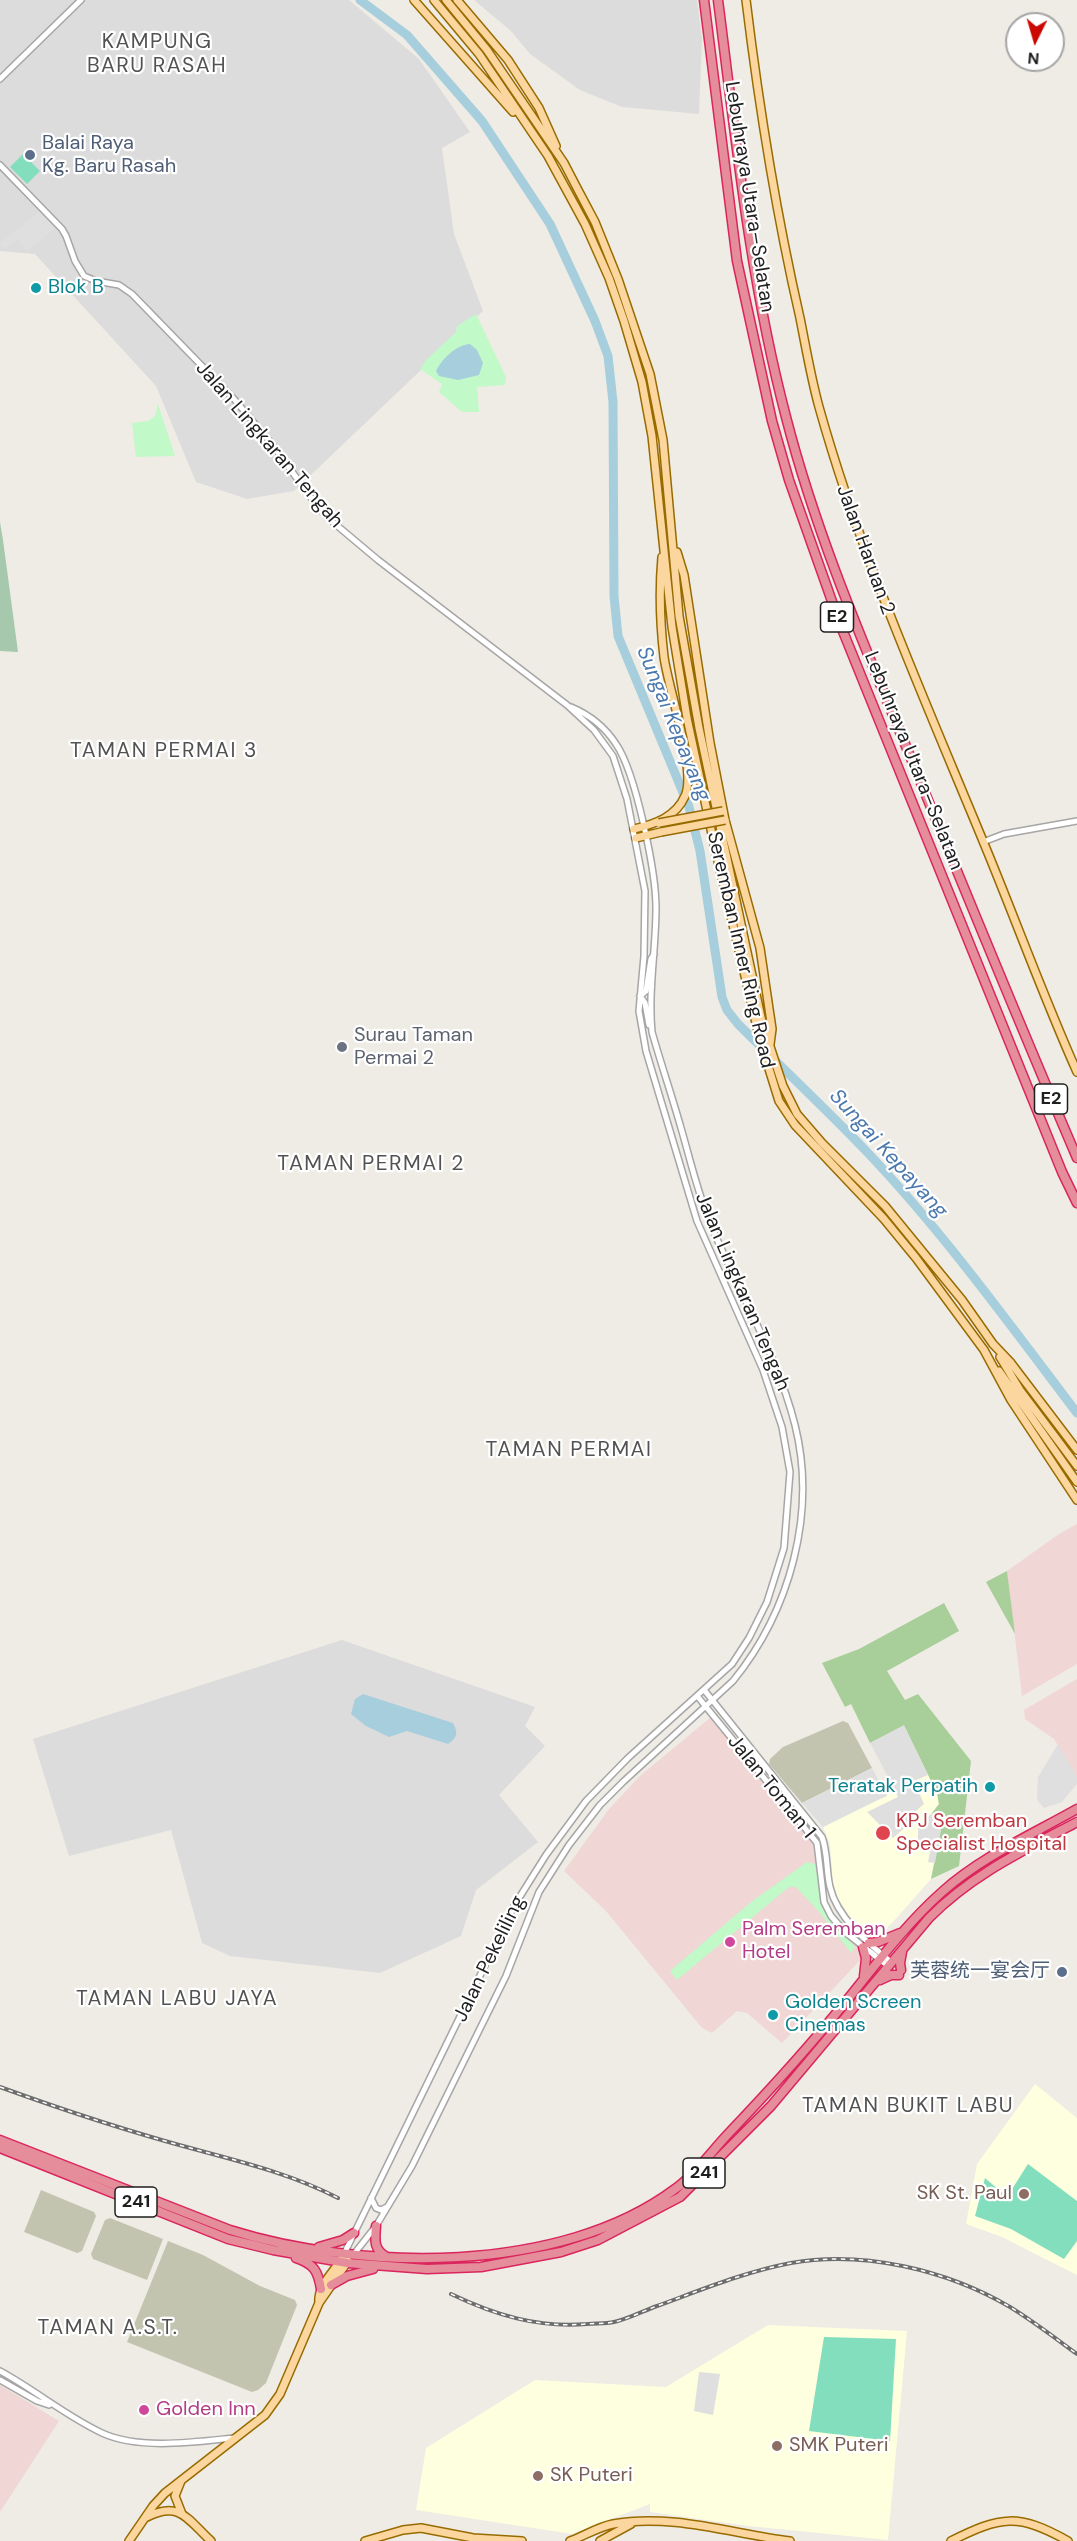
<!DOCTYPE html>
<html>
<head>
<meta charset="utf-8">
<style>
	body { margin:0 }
	#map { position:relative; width:1077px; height:2541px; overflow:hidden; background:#efece5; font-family:"DM Sans",sans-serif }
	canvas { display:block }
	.north { position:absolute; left:1005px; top:12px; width:60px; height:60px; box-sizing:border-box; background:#fff; border:2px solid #a5a5a5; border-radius:50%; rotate:185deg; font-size:16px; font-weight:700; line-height:24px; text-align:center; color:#1f1f1f }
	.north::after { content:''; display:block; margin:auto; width:21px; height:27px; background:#cc0802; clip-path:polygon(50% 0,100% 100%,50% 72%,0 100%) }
</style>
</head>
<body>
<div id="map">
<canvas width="1077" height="2541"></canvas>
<div class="north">N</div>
</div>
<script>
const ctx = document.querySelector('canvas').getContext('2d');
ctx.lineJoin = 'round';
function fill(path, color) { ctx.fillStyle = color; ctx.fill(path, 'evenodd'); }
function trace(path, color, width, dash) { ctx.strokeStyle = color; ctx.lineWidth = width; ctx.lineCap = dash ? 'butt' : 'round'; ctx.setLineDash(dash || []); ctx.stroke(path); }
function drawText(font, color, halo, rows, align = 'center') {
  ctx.font = font + ' "DM Sans","Noto Sans SC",sans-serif'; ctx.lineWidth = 4.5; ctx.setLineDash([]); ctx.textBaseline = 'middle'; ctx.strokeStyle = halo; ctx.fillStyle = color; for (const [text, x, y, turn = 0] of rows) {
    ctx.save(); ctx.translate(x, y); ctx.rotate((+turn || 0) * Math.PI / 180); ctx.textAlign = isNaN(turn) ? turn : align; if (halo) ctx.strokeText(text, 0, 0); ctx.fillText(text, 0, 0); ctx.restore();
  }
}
fill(new Path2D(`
	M0 0H349L419 59 470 132 442 148 454 234 483 311 294 491 247 499 196 482 156 386 35 254 0 251Z
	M474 0H697L702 39 699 114 622 107 580 90 530 54 511 31Z
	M342 1640 535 1707 525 1726 545 1746 499 1795 538 1842 476 1890 461 1936 380 1973 230 1956 202 1943 171 1830 69 1856 33 1739Z`), '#dddcdc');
fill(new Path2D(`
	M1077 1524V1664L1022 1696 1007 1571 1059 1534Z
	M1077 1679V1777L1054 1739 1025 1719 1024 1710Z
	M711 1717 807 1833 816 1849 825 1912 866 1954 782 2043 747 2013 737 2011 712 2033 702 2028 606 1911 564 1871 609 1809 640 1776Z
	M0 2385 59 2421 0 2512Z`), '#f0d6d4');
fill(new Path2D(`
	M904 1725 937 1793 942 1824 931 1879 892 1923 874 1940 857 1927 838 1899 833 1884 830 1844 823 1827 895 1791 870 1743Z
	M1035 2084 1077 2118V2275L1002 2237 966 2224 977 2164Z
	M768 2325 907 2331 888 2540 749 2526 650 2512V2504L572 2534 416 2510 426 2448 535 2380 666 2387Z`), '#feffdf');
fill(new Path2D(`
	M843 1721 848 1723 872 1768 802 1803 769 1764 770 1759 783 1747Z
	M41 2190 94 2212 96 2216 82 2251 77 2253 24 2232Z
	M110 2218 163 2239 147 2280 93 2259 91 2254 105 2220Z
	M168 2241 203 2255 260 2286 295 2300 297 2305 266 2383 258 2390 252 2392 127 2342Z`), '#c3c4b0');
fill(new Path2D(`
	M1007 1571 1015 1634 986 1582Z
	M944 1603 959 1631 887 1671 905 1700 918 1694 971 1761 959 1866 931 1879 942 1824 932 1813 939 1804 937 1793 904 1726 870 1743 851 1704 845 1707 822 1663 859 1649Z`), '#a8ce9a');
fill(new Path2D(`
	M0 522 3 540 18 652 0 651Z`), '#a6c8ac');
fill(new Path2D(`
	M476 314 506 377 505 385 477 387 479 412H462L439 392 442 384 420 369 426 360 456 332 457 326Z
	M158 404 175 456 136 457 132 423 148 421 155 416Z
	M807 1862 815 1864 825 1906 830 1918 855 1947 851 1953 820 1913 796 1887H789L677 1980 670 1971 751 1902Z`), '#c2f9c8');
fill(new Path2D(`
	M23 154 40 171 27 184 10 167Z
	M1028 2164 1077 2201V2241L1064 2259 1011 2229 975 2216 985 2178 1007 2197Z
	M824 2337 896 2339 890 2441 809 2431Z`), '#83debe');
fill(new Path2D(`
	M41 210 57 227 27 251 18 239 4 250 0 243Z
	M904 1725 928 1775 914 1781 924 1804 908 1818 911 1822 893 1838 867 1812 898 1797 870 1743Z
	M1058 1744 1077 1777V1784L1062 1802 1044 1808 1037 1800 1038 1777Z
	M872 1768 887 1796 880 1799 823 1827 802 1803Z
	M932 1813 942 1824 935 1863 928 1862 931 1847 918 1840V1826Z
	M699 2372 720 2374 713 2415 694 2411Z`), '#dfdfdf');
fill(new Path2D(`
	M470 344 477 350 483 363 479 375 458 380 439 376 436 371C442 359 456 345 470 344Z
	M363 1694 453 1723C458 1733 458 1737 448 1744L407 1731 389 1737 366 1726 351 1714 355 1699Z`), '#a6cedd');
trace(new Path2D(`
	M360 0 407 35 482 121 550 224 595 321 608 356 613 402 614 596 618 636 689 807 700 851 722 997 727 1010 738 1024C781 1067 826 1109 868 1153 943 1232 1011 1326 1077 1413`), '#a6cedd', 9);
const minor = new Path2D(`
	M0 79 81 0
	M0 165 62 229 66 236 75 261 84 276 96 281 119 285 132 294 234 399 272 444 314 502 328 518 378 560 567 705 594 730 613 756 627 799 645 891 644 956 639 1011 646 1051 697 1221 763 1370 782 1427 790 1472 784 1548 767 1602 749 1638 732 1664 628 1758 586 1801 546 1855 514 1906 345 2252
	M983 842 1004 834 1077 821
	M640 996 646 991 651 959 654 954
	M640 996 645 1003 649 1025
	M705 1691 822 1837C828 1853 826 1871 830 1887 837 1918 868 1943 891 1962
	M698 1697 817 1843 824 1902 831 1916 845 1932 888 1966
	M371 2198 376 2208 381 2210 387 2207
	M354 2254 376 2226 412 2166 506 1976 539 1892 569 1845 600 1805 623 1782 733 1681C790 1611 817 1513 795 1425 777 1353 736 1288 709 1220 697 1190 690 1159 681 1128 672 1096 661 1064 652 1032 648 991 656 949 656 908 656 873 636 773 616 744 605 727 590 715 571 707
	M0 2371C35 2390 66 2416 102 2433 139 2450 195 2442 234 2438
	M0 2380 37 2401 49 2405`);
const major = new Path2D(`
	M414 0 513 112
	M434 0 479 54 548 156 585 224 609 278 624 321 642 382 652 436 672 627 687 718 715 848 760 1040 779 1101 795 1125 884 1219 916 1258 984 1350 1011 1400 1077 1500
	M446 0 487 50 564 163 577 188 595 222 618 279 650 374 663 440 679 616 699 728 762 1022 783 1086 797 1114 822 1143 885 1206 962 1300 993 1344 1011 1363 1077 1450
	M457 0 508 60 539 108 556 146
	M746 0C759 107 776 213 800 318 806 348 811 378 819 407 861 557 924 698 983 841 1015 918 1043 996 1077 1072
	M677 552 684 575 710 743 725 820 760 948 772 1029 770 1044
	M634 829C655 824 676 817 685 796 697 771 668 688 664 657 660 623 659 590 662 557
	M636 838 661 832
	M1000 1357 1020 1390 1077 1466
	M999 1371 1077 1482
	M319 2303C317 2286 334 2272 342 2258
	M181 2481 175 2496 182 2514
	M147 2517C180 2500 188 2520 211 2541
	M129 2541 153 2506 165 2493 265 2415 280 2394 319 2303 348 2261
	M365 2541 403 2530 421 2528 473 2538 522 2541
	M570 2541C584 2536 598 2527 613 2524 671 2513 733 2534 790 2541
	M600 2541 631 2524
	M951 2541C1001 2516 1018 2513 1068 2541`);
const highway = new Path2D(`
	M704 0 737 261 772 421 789 480 840 624 1062 1172 1077 1203
	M718 0C736 140 750 281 786 417 816 534 864 645 910 756 965 891 1020 1025 1077 1158
	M869 1943 878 1942 900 1933
	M863 1947 866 1958 864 1976
	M901 1970 900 1963 902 1952
	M880 1980 891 1975H899
	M0 2140 230 2230C361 2271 560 2275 675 2189 695 2175 711 2152 728 2134 769 2091 810 2046 847 2000 877 1963 906 1924 942 1892 981 1857 1031 1835 1077 1809
	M0 2148 228 2239 273 2250 347 2263 427 2269 481 2267 561 2252 598 2240 680 2197 771 2106 929 1918C971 1875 1024 1850 1077 1822
	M376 2226C375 2239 373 2250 387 2257
	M319 2247 343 2240 354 2233
	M296 2258C314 2264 318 2271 321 2289
	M331 2285 347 2276 373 2269`);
trace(minor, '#a6a6a6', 8);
trace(major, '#986b01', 10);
trace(highway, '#da265d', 11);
trace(minor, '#fff', 5);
trace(major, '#fbd69e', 7);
trace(highway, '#e68d9b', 8);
const rail = new Path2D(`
	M0 2087C55 2107 109 2125 165 2141 224 2158 284 2170 338 2198
	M451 2294C495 2315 537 2328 587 2324 595 2323 605 2324 614 2322 628 2319 643 2311 657 2306 701 2290 744 2272 791 2263 863 2250 947 2270 1010 2307 1033 2321 1055 2338 1077 2354`);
trace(rail, '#6d6d6d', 4);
trace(rail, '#fff', 1.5, [4.5]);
const majorBridge = new Path2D(`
	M659 823 723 811
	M661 832 725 820`);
trace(majorBridge, '#986b01', 10, []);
trace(majorBridge, '#fbd69e', 7);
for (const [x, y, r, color] of [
	[30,155,6,"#5c6f8a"],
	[36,288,6,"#0f9aa8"],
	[342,1047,6,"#6b7280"],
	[990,1787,6,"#0f9aa8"],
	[883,1833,8,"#e0444e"],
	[730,1942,6,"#d1479c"],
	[1062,1972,6,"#5c6f8a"],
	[773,2015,6,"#0f9aa8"],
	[1024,2194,6,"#8d6e63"],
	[144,2410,6,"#d1479c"],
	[777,2446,6,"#8d6e63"],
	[538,2476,6,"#8d6e63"]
]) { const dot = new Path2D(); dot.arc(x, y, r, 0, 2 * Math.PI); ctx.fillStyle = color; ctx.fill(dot); trace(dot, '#fff', 2); }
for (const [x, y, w] of [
	[837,617,33],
	[1051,1099,33],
	[704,2173,42],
	[136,2202,42]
]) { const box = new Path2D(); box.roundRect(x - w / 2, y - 15, w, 30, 4.5); ctx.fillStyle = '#fff'; ctx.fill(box); trace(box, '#1f1f1f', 1.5); }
drawText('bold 18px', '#1f1f1f', null, [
	["E2",837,617],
	["E2",1051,1099],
	["241",704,2173],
	["241",136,2202]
]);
drawText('20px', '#4e5e75', '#fff', [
	["Balai Raya",42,144],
	["Kg. Baru Rasah",42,167],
	["芙蓉统一宴会厅",1050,1972,"right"]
], 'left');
drawText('20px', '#1f1f1f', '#fff', [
	["Lebuhraya Utara–Selatan",749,197,81],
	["Jalan Lingkaran Tengah",269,445,49],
	["Jalan Haruan 2",865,550,70],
	["Lebuhraya Utara–Selatan",913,761,68],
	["Seremban Inner Ring Road",740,950,77],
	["Jalan Lingkaran Tengah",742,1292,67],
	["Jalan Toman 1",771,1787,51],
	["Jalan Pekeliling",490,1959,-64]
]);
drawText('20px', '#0d838f', '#fff', [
	["Blok B",48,288],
	["Teratak Perpatih",978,1787,"right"],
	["Golden Screen",785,2003],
	["Cinemas",785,2026]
], 'left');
drawText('20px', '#5b616d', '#fff', [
	["Surau Taman",354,1036],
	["Permai 2",354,1059]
], 'left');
drawText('20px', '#be3a42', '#fff', [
	["KPJ Seremban",896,1822],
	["Specialist Hospital",896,1845]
], 'left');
drawText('20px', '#b23c85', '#fff', [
	["Palm Seremban",742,1930],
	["Hotel",742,1953],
	["Golden Inn",156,2410]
], 'left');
drawText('20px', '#785e54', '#fff', [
	["SK St. Paul",1012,2194,"right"],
	["SMK Puteri",789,2446],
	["SK Puteri",550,2476]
], 'left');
ctx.letterSpacing = '1.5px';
drawText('21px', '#525252', '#fff', [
	["KAMPUNG",157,42],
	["BARU RASAH",157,66],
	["TAMAN PERMAI 3",164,751],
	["TAMAN PERMAI 2",371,1164],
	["TAMAN PERMAI",569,1450],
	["TAMAN LABU JAYA",177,1999],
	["TAMAN BUKIT LABU",908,2106],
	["TAMAN A.S.T.",108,2328]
]);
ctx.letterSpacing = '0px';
drawText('italic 21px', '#4b79ae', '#fff', [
	["Sungai Kepayang",673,724,68],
	["Sungai Kepayang",888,1154,48]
]);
</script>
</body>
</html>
